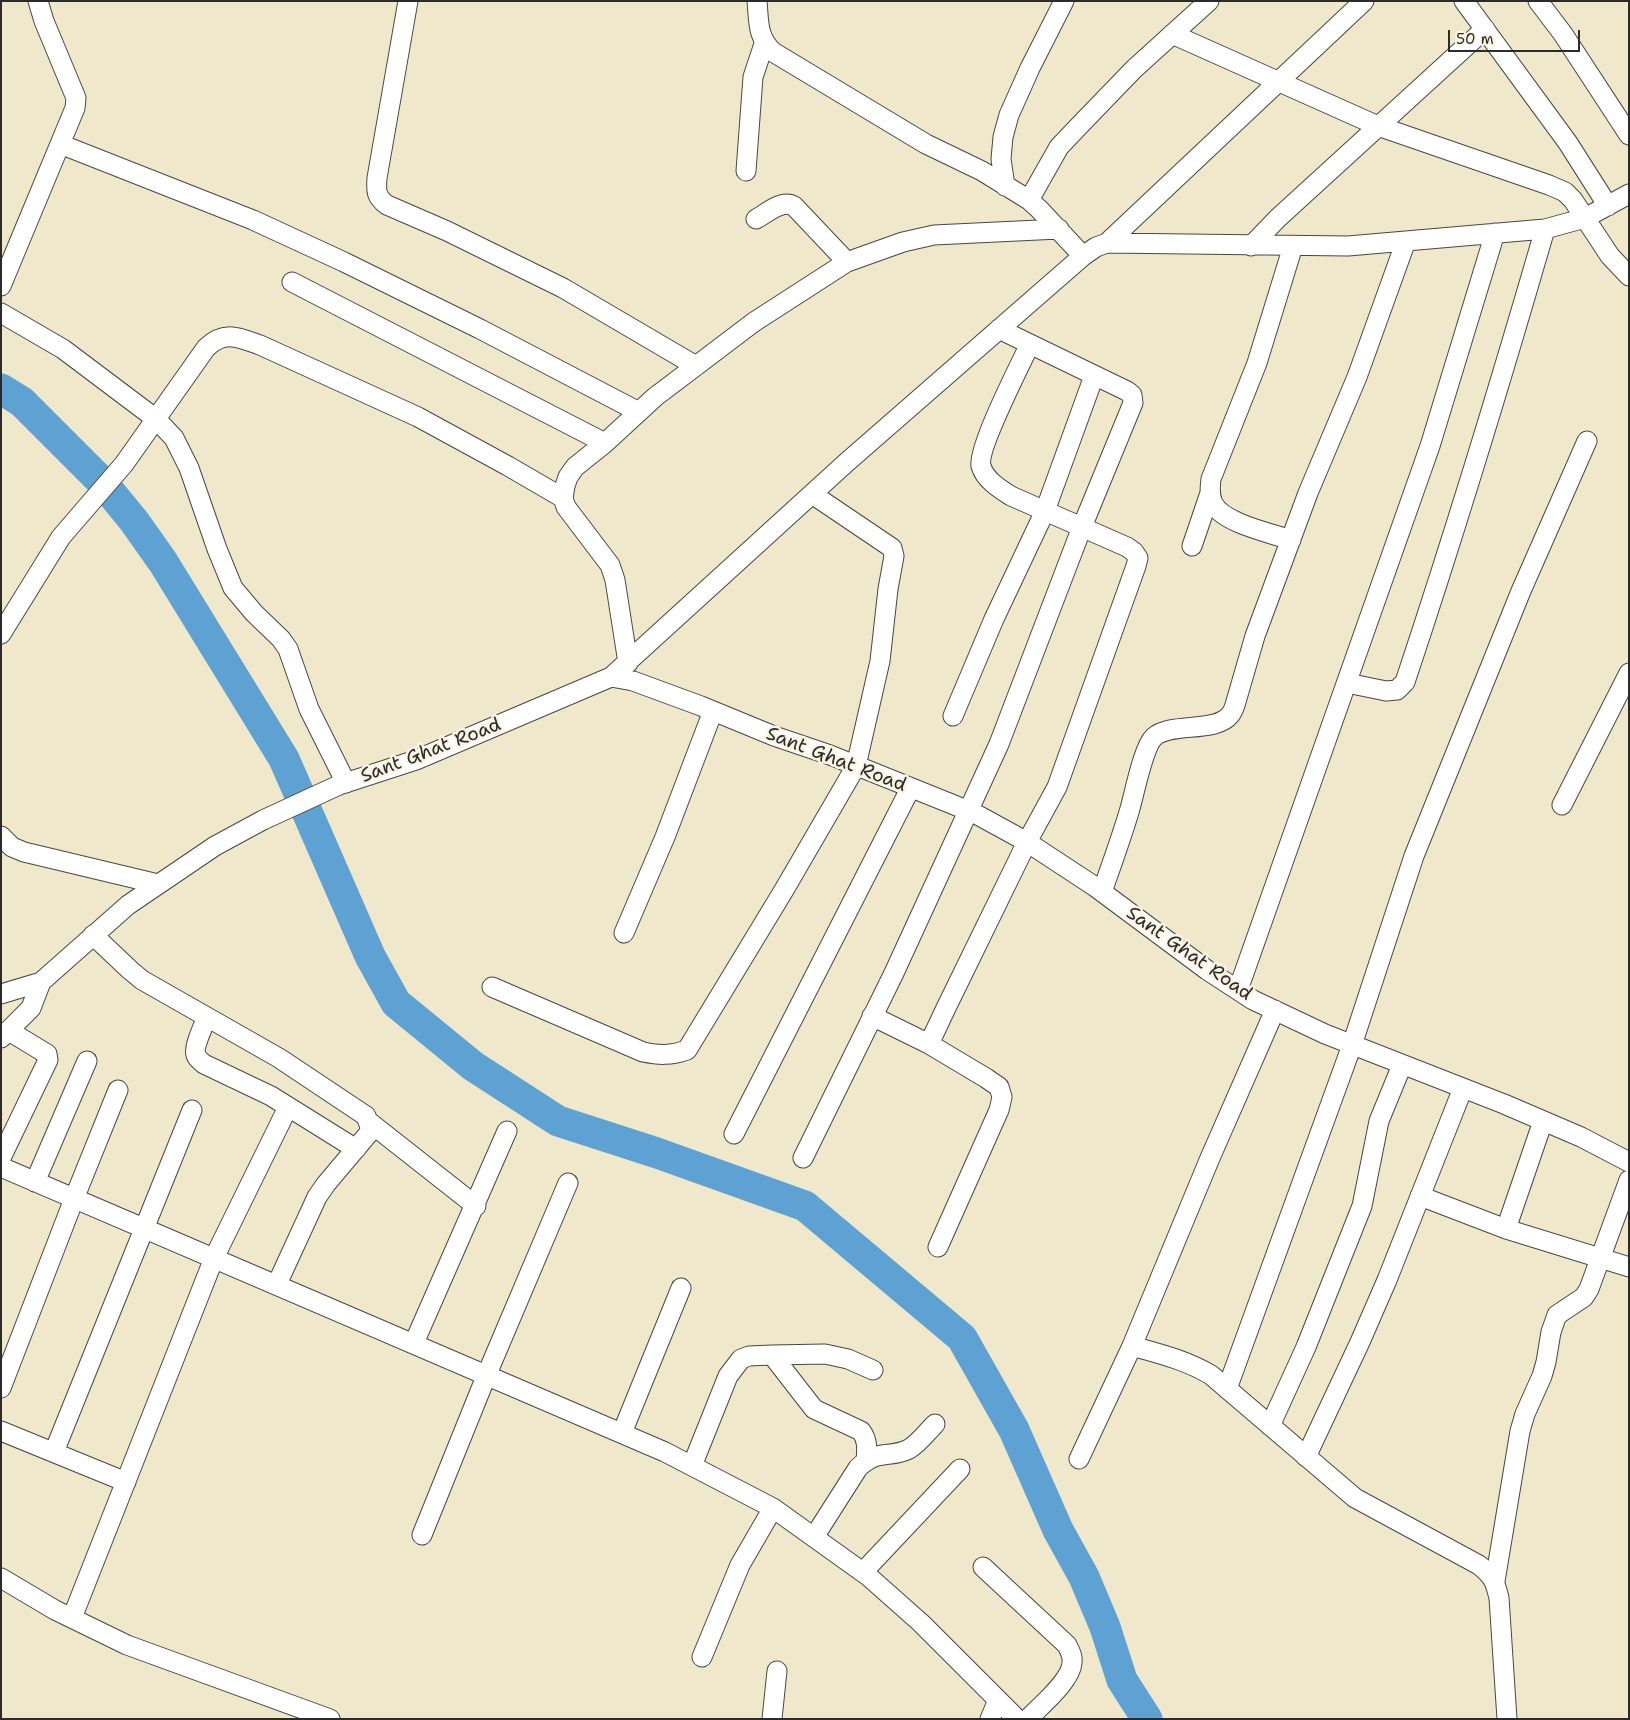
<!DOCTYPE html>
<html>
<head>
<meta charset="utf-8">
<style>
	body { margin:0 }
	#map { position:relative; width:1630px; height:1720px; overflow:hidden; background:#efe8cb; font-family:"Shantell Sans",sans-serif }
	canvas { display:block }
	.frame { position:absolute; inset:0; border:2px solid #2b2b2b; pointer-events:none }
	.scale { position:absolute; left:1448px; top:30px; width:132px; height:22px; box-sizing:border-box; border:2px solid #2b2b2b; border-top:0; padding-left:6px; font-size:15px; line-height:18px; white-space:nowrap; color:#2b2b2b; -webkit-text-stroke:4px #fcf5e5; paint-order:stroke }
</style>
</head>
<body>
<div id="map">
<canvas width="1630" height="1720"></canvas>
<div class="frame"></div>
<div class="scale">50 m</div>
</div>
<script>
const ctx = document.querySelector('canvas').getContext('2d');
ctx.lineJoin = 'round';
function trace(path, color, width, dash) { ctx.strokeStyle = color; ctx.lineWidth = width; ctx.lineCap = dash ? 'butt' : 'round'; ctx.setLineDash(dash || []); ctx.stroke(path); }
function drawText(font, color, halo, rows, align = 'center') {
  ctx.font = font + ' "Shantell Sans",sans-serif'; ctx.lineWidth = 5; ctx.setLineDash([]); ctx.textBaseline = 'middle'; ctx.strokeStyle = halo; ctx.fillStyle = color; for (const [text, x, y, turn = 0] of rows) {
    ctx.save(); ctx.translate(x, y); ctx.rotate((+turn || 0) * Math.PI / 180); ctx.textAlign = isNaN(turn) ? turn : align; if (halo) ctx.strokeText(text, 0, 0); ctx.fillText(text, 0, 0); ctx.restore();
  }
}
trace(new Path2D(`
	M1 389 22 402 102 482 134 521 163 562 284 759 370 956 396 1003 473 1066 558 1121 657 1153 805 1206 962 1338 1014 1430 1058 1530 1084 1577 1105 1627 1122 1680 1147 1719`), '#5ea2d3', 31);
const minor = new Path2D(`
	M408 1 377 178C376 191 376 197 387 205L447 231 563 288 696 366
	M757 1C759 22 757 37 773 52L926 144 982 171 1029 200 1039 209 1083 256
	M1464 1 1568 143 1608 206
	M1538 1 1563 34 1629 135
	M1172 34 1378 126 1549 185 1565 192 1573 200 1610 256 1629 276
	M60 144 253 220 344 262 480 329 639 412
	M746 171 753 77 764 44
	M1005 186 1001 159 1003 137 1009 115 1030 68 1064 1
	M1029 200 1059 147 1078 127 1134 69 1209 1
	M756 219C767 213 782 199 794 206L847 262
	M1107 243 1364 1
	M1251 246 1278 218 1485 29
	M292 282 605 443
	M1 286 75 108 76 98 44 21 38 1
	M1 313 63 349 156 419 174 438 189 468 217 549 233 588 254 613 281 639 288 649 309 709 346 783
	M1291 540C1271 533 1222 523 1213 503 1209 495 1210 487 1211 479L1257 363 1293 246
	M1192 546 1210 493
	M1 634 61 537 124 464 206 348C224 330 238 337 260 345L418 417 508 466 563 498
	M628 663 615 580 610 565 566 507 563 498 565 486 568 477 575 467 605 443 655 397 754 322 847 262 903 242 934 235 1059 229
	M611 677 847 462 1083 256 1096 247 1107 243 1348 246 1545 229 1585 218 1629 194
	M1347 683 1386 691 1397 690 1405 682C1455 532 1501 381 1545 229
	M953 716 994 619 1045 511 1094 376
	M1562 805 1629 673
	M1 836 12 847 24 852 158 884
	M1102 892C1111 866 1121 839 1129 812 1134 796 1143 747 1154 737 1170 722 1216 733 1230 715 1232 713 1234 708 1235 705L1255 636 1308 493 1357 377 1406 241
	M624 933 665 837 713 711
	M93 935 130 970 142 980 279 1058 366 1116 370 1127 369 1133 326 1184 317 1197 277 1284
	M492 987 643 1052C658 1055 671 1056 687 1050L784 890 856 766 880 661 888 589 894 556 892 548 812 494
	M1238 990 1430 446 1495 233
	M1 994 41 982 128 905 215 846 263 820 339 785 416 760 611 677 633 681 701 706 774 736 830 755 974 813 1027 842 1094 886 1207 970 1253 1000 1325 1034 1504 1104 1581 1137 1629 1162
	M872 1016 929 1044 986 1078 999 1087 1002 1097 999 1110 938 1247
	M207 1017C204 1025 193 1047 196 1055 197 1059 201 1061 204 1064L271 1096 356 1149
	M1 1038 31 1008 41 982
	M929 1044 946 1008 1027 842 1057 787 1136 566 1138 558 1134 552 1127 547 1011 496C1000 489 985 480 981 466 977 449 1020 365 1030 344
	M368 1121 476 1206
	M734 1134 910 789
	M1 1158 48 1060 47 1054 9 1031
	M803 1158 894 973 999 744 1082 527 1133 403 1132 395 1127 391 999 329
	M1 1167 665 1452 773 1508 868 1576 921 1623 1017 1719
	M35 1182 87 1061
	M1420 1196 1506 1229 1629 1267
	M1506 1229 1543 1121
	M414 1343 507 1131
	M1132 1346C1160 1354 1186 1360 1211 1375L1355 1498 1479 1565C1493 1576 1495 1581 1499 1598L1507 1719
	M772 1355 814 1409 861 1431C868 1440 867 1449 866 1461
	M1 1388 74 1199 118 1090
	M1227 1389 1352 1045 1414 856 1521 591 1587 441
	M1270 1426 1306 1347 1362 1206 1379 1121 1402 1065
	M1 1431 126 1482
	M622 1433 681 1288
	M54 1452 192 1110
	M1306 1457 1360 1342 1387 1280 1463 1088
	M1079 1459 1132 1346 1210 1158 1275 1010
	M692 1466 728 1376 741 1359 749 1356 772 1355 825 1354 848 1359 873 1370
	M422 1535 487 1374 568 1183
	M814 1537 858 1468C879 1448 889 1459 909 1449 919 1443 927 1432 935 1424
	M983 1567 1067 1645C1070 1651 1073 1656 1072 1663 1071 1681 1040 1706 1028 1719
	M863 1572 960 1469
	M1 1578 55 1610 127 1645 330 1719
	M1495 1581 1520 1431 1525 1414 1542 1376 1546 1362 1551 1332 1557 1315 1584 1297 1589 1289 1629 1180
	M72 1618 214 1258 288 1107
	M702 1657 740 1565 773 1508
	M772 1719 777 1671
	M990 1719 998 1700`);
trace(minor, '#484743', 21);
trace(minor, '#fff', 19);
drawText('19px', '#2b2b2b', '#fcf5e5', [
	["Sant Ghat Road",431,751,-21],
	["Sant Ghat Road",836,760,21],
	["Sant Ghat Road",1189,954,35]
]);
</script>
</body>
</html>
